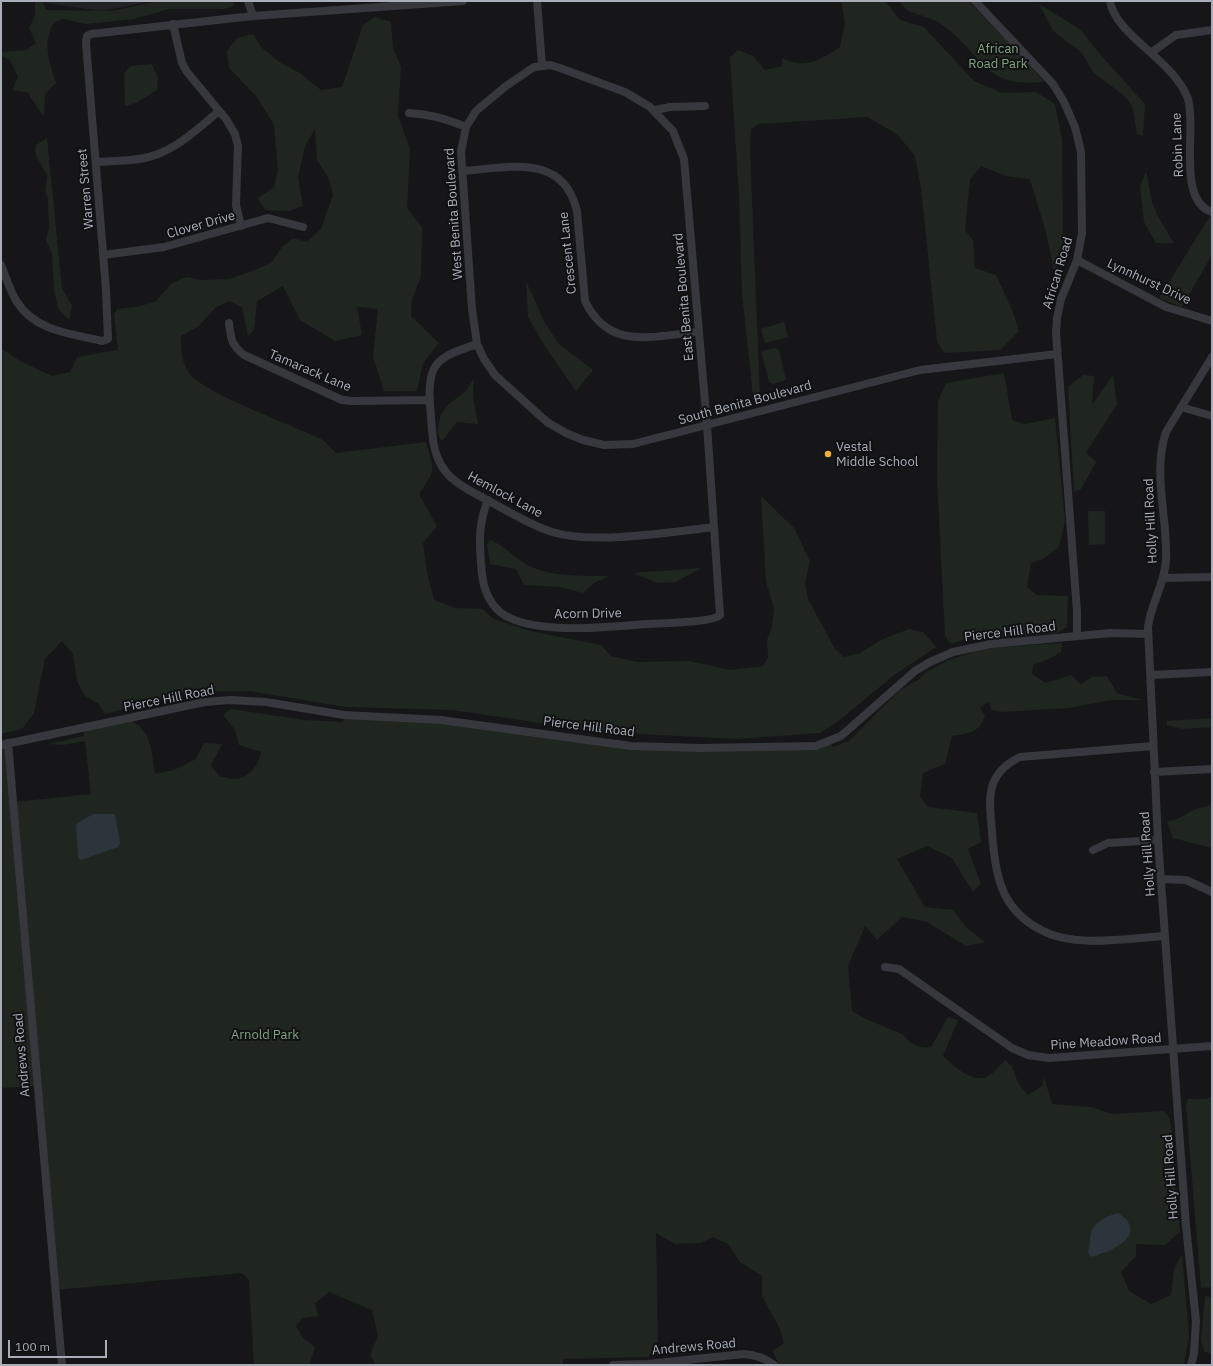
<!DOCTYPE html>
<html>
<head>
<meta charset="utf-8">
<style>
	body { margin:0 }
	#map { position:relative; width:1213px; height:1366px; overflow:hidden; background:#161618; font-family:"IBM Plex Sans",sans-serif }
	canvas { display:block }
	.frame { position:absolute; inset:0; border:2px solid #a8adb8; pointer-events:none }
	.scale { position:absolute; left:8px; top:1340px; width:99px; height:18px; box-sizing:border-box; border:2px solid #a8adb8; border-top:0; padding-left:5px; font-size:12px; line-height:14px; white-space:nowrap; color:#a8adb8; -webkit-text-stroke:3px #111113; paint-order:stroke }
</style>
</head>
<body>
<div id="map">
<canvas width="1213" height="1366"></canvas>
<div class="frame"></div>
<div class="scale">100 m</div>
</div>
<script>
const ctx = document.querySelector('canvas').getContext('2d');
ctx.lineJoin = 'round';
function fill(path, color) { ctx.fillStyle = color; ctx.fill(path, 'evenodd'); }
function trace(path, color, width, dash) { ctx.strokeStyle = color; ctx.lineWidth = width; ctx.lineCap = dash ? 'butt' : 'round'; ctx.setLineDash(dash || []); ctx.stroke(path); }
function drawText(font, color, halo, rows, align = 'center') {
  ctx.font = font + ' "IBM Plex Sans",sans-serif'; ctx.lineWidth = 4; ctx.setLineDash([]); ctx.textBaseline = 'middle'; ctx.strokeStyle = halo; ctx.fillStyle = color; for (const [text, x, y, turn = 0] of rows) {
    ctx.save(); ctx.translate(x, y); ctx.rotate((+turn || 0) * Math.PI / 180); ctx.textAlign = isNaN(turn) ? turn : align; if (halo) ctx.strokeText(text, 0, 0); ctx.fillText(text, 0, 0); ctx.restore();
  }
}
fill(new Path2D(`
	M47 1H153L102 11 47 3Z`), '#222225');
fill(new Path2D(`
	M35 1H43L46 10 111 11 158 1H233L234 6 225 9H169L134 19 86 24 63 19 55 22C41 40 50 64 56 83L45 94 44 117 27 92 12 90 18 77 10 60 1 56V52L26 50 36 43 29 28 35 15Z
	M841 1H885L900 20 924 27 974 81 1002 93 1036 92 1055 104 1062 140 1063 246 1055 274 1045 229 1030 179 1006 176 981 166 970 179 965 230 973 240 975 268 996 275 1013 312 1019 331 1000 350 944 353 937 341 921 188 915 156 897 134 867 117 759 124 751 129 750 149 760 399 753 396 742 293 739 196 730 57 738 50 753 56 765 70 782 66V58C806 70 820 60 840 47L845 23Z
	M899 1H968L1020 54 1044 82C981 88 984 54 941 24 930 17 917 15 907 10 904 8 902 4 899 1Z
	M1039 4 1081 30 1098 52 1145 104 1143 136 1137 134 1133 109 1127 98 1093 72 1082 53 1053 31Z
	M375 17 391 22 393 48 401 67 398 116 410 149 407 208 422 227 421 277 412 299 411 316 439 343 423 363 417 391H384L373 356 378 309 357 307 362 335 335 341 300 320 283 286 257 301 254 330 248 336 242 307 229 301 215 308 199 326 181 336C181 350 181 361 189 373 203 393 297 427 323 440L336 453 426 442C434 472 437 468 419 494L437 526 423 543 427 573 434 600 456 608 482 609 494 619 530 631 601 645 611 656 638 662 689 661 731 670 763 666 768 657 767 640 772 627 774 608 766 582 761 496 794 528 810 561 805 583 808 599 835 649 844 657 860 653 883 639 909 629 923 632 936 647 893 676 841 719 820 733 737 739 601 732 452 710 345 707 249 691 187 692 105 714 99 704 85 696 77 681 73 654 62 641 45 659 34 713 22 729 1 734V348L20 361 52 376 70 372 77 357 118 350 114 315 117 309 135 307 155 302 172 283 187 277 202 280 229 279 252 271 271 263 282 247 293 238 307 242 321 229 333 195 329 179 317 160 315 129 305 146 298 177 303 206 289 211 265 210 258 198 274 187 278 170 274 125 256 96 229 68 227 51 237 38 253 34 262 48 281 63 300 73 321 90 342 87 363 25Z
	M152 64 158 78 157 90 136 103 125 106 124 74 130 66Z
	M47 138 62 288 72 306 69 320 59 310 54 291 52 254 46 240 49 228 48 198 45 193 47 175 35 154 36 145Z
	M1146 171C1149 181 1149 192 1152 202 1157 216 1166 230 1174 243H1156L1144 222 1140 186Z
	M1210 216 1212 217V255L1182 307 1159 298Z
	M526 281 545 323 559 344 593 370 576 391 546 348 528 317Z
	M784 322 788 337 765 343 761 329Z
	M775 348 779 350 786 380 773 384 769 382 761 351Z
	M1004 373 1012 420 1025 424 1055 418 1065 521 1059 547 1043 559 1031 563 1027 587 1037 595 1068 596 1067 627 1057 633 964 640 950 644 945 636 937 478 938 401 946 383Z
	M1083 375 1094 376 1092 405 1113 375 1117 404 1086 453 1096 462 1081 489 1074 492 1068 387Z
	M474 378 473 396 478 424 457 422 442 441 437 433 441 414 449 404 466 391Z
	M1088 511H1105V544L1089 545Z
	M490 540C505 545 515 559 529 566 552 577 585 576 610 576L594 583 583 593 559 587 524 585 516 569 490 564 487 544Z
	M701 568 676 582 658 583 632 573Z
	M1062 643 1061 652 1051 658 1033 665 1032 674 1046 683 1071 675 1081 684 1092 677 1107 676 1117 693 1141 700H1111L1069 708 1002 712 992 710 988 702 980 708 985 716C978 734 969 733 952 736L945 764 923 773 920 797 928 807 977 813 981 842 968 849 981 884 973 892 952 858 927 846 897 859 925 907 953 910 966 927 985 942 966 946 927 922 902 917 877 940 865 926 848 966 852 1011 866 1019 904 1035C910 1045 921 1049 931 1047L948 1017 958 1020 943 1056C954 1066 975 1087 991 1074 996 1071 1000 1065 1005 1060L1012 1066 1018 1083 1028 1095 1042 1086 1044 1077 1052 1104 1091 1107 1113 1114 1164 1111 1170 1119 1172 1134 1173 1161 1180 1232 1165 1245 1136 1244V1256L1121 1272 1129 1291 1151 1304 1171 1295 1174 1270 1182 1254 1189 1335 1184 1365H779L773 1351 784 1343 780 1329 762 1296V1276L740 1262 728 1244 713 1237 701 1243 675 1244 656 1233 658 1341 655 1351 648 1357 563 1359V1365H376L370 1355 378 1336 372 1310 329 1292 315 1303 318 1316 302 1318 296 1326 303 1338 315 1347 309 1365H254L249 1280 242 1273 55 1290 37 1086 1 1088V745L8 743 13 802 91 794 85 741 63 745 48 744 84 736V728L133 718 134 724H137C152 736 152 755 155 774L174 770 196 759 204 743 222 744 211 765 219 776C224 777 230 779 235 779 249 778 259 765 261 752L239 745 235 730 223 715 231 709 304 720 343 722 344 715 441 720 607 743 790 748 831 741 832 747 849 741 900 690 918 680 926 672 949 660 981 650 1000 647ZM1091 1243H1123L1101 1255 1088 1251Z
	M1212 718V727L1183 729 1167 725V721Z
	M1212 805V848L1173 838 1167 821C1179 820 1180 817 1190 812 1197 808 1204 807 1212 805Z
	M1212 1096V1287L1201 1288 1186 1105 1188 1099H1206Z
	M1205 1296 1212 1297V1355L1204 1351 1201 1340Z`), '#1e261f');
fill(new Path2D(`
	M93 814H115L120 843 118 847 81 860 78 857 76 824Z
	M1118 1213C1151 1234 1111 1253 1090 1257L1088 1251C1091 1243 1089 1239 1091 1233 1095 1221 1107 1216 1118 1213Z`), '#2c353c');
trace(new Path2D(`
	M248 1 253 16
	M537 1 542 65
	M975 1 1053 84 1064 102 1075 127 1081 152 1082 233 1077 260 1061 299 1057 318 1056 333 1077 611V636
	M1110 1C1115 35 1174 60 1188 99 1197 128 1176 200 1212 212
	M173 24 182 63 187 72 226 119 235 134 238 146 236 205 241 226
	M1152 52 1176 35 1212 30
	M655 110 670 107 705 106
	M409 113C430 114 446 119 466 127
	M96 162C110 161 125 161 139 159 171 155 195 131 219 111
	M462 171C508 168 563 152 577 211L585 301C609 351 652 336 698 332
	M103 255 164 247 268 218 303 227
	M1077 260 1166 307 1212 321
	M1 265C6 277 10 291 17 302 35 331 72 334 102 341L108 339 106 290 86 43 87 36 91 34 253 16 463 1
	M229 323C231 340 231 344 244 355L342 400 352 401 430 400
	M477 344C439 357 427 361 430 405 432 423 431 444 439 461 448 481 469 490 487 500 508 511 529 525 552 532 593 545 671 532 714 527
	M1181 407 1212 416
	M488 500C479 522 479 540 481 563 482 581 485 599 500 612 530 636 609 627 646 624 660 623 712 623 720 615L707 425 684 159 673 131 650 107 625 92 560 68 550 65 534 67 506 86 476 111 466 127 461 152 472 309 477 344 484 359 495 375 547 422 566 433 583 440 604 445 633 444 920 370 1057 354
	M1164 578 1212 577
	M1150 675 1212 672
	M8 743 62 1365
	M1 745 205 702 230 700 266 702 344 715 441 720 631 746 701 748 816 746 841 736 915 671 930 662 953 652 991 644 1111 633 1148 634
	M1153 746 1020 757C985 774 989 798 992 832 995 874 1000 910 1043 931 1076 948 1129 938 1165 936
	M1154 772 1212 769
	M1093 850 1108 843 1158 840
	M1161 879 1186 880 1212 892
	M885 967 899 969 1012 1048 1028 1055 1049 1058 1212 1046
	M613 1365 648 1364 744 1354C757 1355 765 1358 774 1365
	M1191 1365 1194 1353 1196 1321 1186 1226 1158 840 1148 627C1151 603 1165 584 1166 560 1168 517 1152 474 1166 432L1212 357`), '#37383d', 8);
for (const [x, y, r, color] of [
	[828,454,4,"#f2b134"]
]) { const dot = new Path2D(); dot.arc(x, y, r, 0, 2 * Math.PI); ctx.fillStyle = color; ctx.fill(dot); trace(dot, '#111113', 1.5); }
drawText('13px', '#7fa381', '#111113', [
	["African",998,49],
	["Road Park",998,64],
	["Arnold Park",265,1035]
]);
drawText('13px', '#a8adb8', '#111113', [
	["Robin Lane",1178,145,-92],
	["Warren Street",86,189,-95],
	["West Benita Boulevard",454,214,-94],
	["Clover Drive",201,225,-16],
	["Crescent Lane",568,253,-96],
	["African Road",1058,273,-73],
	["Lynnhurst Drive",1149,282,25],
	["East Benita Boulevard",684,297,-95],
	["Tamarack Lane",310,371,23],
	["South Benita Boulevard",745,403,-15],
	["Hemlock Lane",505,495,28],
	["Holly Hill Road",1151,521,-93],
	["Acorn Drive",588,614,-1],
	["Pierce Hill Road",1010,632,-7],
	["Pierce Hill Road",169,699,-11],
	["Pierce Hill Road",589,727,7],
	["Holly Hill Road",1148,854,-94],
	["Pine Meadow Road",1106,1042,-4],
	["Andrews Road",22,1055,-95],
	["Holly Hill Road",1171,1177,-94],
	["Andrews Road",694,1347,-5]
]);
drawText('13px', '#a8adb8', '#111113', [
	["Vestal",836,447],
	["Middle School",836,462]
], 'left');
</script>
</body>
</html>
